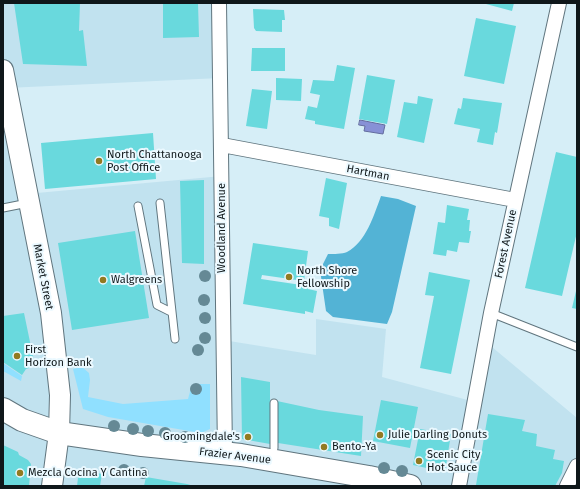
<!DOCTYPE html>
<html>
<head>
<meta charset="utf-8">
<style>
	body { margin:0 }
	#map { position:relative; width:580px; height:489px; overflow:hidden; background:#d6eef7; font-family:"Fira Sans",sans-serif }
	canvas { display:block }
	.frame { position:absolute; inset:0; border:4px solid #0f171a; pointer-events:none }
</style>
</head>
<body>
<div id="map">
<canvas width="580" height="489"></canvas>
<div class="frame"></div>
</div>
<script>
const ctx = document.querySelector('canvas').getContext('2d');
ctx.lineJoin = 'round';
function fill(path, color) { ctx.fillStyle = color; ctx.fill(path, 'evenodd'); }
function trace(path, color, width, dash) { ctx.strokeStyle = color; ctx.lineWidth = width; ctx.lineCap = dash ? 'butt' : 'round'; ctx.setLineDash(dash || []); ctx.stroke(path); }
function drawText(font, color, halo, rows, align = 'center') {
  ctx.font = font + ' "Fira Sans",sans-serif'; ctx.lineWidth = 4; ctx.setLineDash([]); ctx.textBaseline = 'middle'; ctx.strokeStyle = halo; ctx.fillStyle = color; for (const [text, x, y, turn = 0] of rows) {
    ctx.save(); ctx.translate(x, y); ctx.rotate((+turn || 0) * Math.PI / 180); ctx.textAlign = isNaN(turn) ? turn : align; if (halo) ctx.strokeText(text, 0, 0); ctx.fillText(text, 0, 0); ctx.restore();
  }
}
fill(new Path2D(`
	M3 3H219L220 78 7 88 26 194 222 176 223 340 316 355V319L386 329 382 377 475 402 486 342 577 418V486H3Z`), '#c1e2ef');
fill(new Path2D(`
	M3 363 22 376 21 381 3 371Z
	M82 367 89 373 90 380 88 397 123 404 188 399 191 388 198 384H210V429L201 433 108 417 83 409 73 369Z`), '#90e0ff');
fill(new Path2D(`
	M381 196 398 199 416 206 392 312 387 324 333 317 326 311 320 270 328 254C334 254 342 254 347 252 366 242 374 215 381 196Z`), '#53b3d5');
const water = new Path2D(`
	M360 120 385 125 383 134 364 131 365 126 359 125Z`);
fill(water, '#8791d6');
trace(water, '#636c9e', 1);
fill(new Path2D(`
	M14 3H80L79 31 83 30 87 66 23 64Z
	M163 3H198L199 37 163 38Z
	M486 3H514L512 11 486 4Z
	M253 9 284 10 285 20H282V32L256 31 254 28Z
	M476 18 516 26 504 84 464 76Z
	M252 48H285V71H251Z
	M337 65 355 68 344 129 315 124V121L305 119 308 106 317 108 320 95 310 93 313 80 334 81Z
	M367 75 395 80 387 124 359 119Z
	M276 78 302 79 301 101 276 100Z
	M252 89 272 91 267 129 246 126Z
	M418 96 433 99 424 143 397 137 404 102 417 104Z
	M463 98 502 103 497 133 495 132 493 145 477 142 480 129 454 124 458 108 461 109Z
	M153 133 156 179 45 189 41 143Z
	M556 152 577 157V232L562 296 525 288Z
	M326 178 347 183 339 229 329 226V218L319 216Z
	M204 180V264L182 263 180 181Z
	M447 205 469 209 467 220H470L469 231H471L469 243 459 242 457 252 447 250 446 256 433 254 438 222 445 223Z
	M135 231 149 318 72 330 58 243Z
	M253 243 308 251 304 281 262 275 261 279 308 286V289L317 291 313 313 305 311V314L243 304Z
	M429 272 470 280 451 374 420 368 434 296 425 295Z
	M576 291H577V309L572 308Z
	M24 313 35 366 26 369 22 375 3 362V316Z
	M241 377 270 382V444L242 439Z
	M381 400 418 407 410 448 373 441Z
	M277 401 319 410 363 416 361 456 278 443Z
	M488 414 525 420 522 431 537 434 536 446 555 450 553 459 564 461 562 473 555 486 476 485Z
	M420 429 451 434 445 472 413 465Z
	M3 445 18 452 19 455 28 460 31 464 29 486H3Z
	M79 470 102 474 100 486H77Z
	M146 477 187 484 194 486H144Z`), '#69d9dd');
const lane = new Path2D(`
	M160 203 175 339
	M138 206 157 305 171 312
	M3 208 28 203
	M491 313 577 347
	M274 403V448`);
const street = new Path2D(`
	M219 3 225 453
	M222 145 515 200
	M459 486 491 313 559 3
	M567 486 577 466`);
const secondary = new Path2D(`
	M3 70 51 313 60 395 59 433 52 486`);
const primary = new Path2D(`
	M3 409 22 420 59 433 142 445 241 455 369 477 410 486`);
trace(lane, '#60757e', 9);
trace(street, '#60757e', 16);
trace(secondary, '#60757e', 22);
trace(primary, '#60757e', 24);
trace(lane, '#fff', 7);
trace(street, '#fff', 14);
trace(secondary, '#fff', 20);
trace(primary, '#fff', 22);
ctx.fillStyle = '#658995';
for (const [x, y] of [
	[205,276],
	[204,300],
	[205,318],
	[205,338],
	[198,350],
	[196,389],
	[114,426],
	[133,429],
	[148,431],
	[165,433],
	[185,437],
	[384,468],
	[124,470],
	[402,471],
	[143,473]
]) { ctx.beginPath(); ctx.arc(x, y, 6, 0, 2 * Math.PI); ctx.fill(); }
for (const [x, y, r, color] of [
	[99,161,4,"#927a21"],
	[289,277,4,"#927a21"],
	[103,280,4,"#927a21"],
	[17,356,4,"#927a21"],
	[380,435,4,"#927a21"],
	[248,437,4,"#927a21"],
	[324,447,4,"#927a21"],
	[419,461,4,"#927a21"],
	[20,473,4,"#927a21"]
]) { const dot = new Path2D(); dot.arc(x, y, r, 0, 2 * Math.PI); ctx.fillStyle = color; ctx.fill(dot); trace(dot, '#ebf9ff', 1.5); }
drawText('11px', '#0f171a', '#ebf9ff', [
	["North Chattanooga",107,155],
	["Post Office",107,168],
	["North Shore",297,271],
	["Fellowship",297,284],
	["Walgreens",111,280],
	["First",25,350],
	["Horizon Bank",25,363],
	["Julie Darling Donuts",388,435],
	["Groomingdale's",240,437,"right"],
	["Bento-Ya",332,447],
	["Scenic City",427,455],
	["Hot Sauce",427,468],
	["Mezcla Cocina Y Cantina",28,473]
], 'left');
drawText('11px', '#0f171a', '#ebf9ff', [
	["Hartman",368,173,11],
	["Woodland Avenue",222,228,-90],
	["Forest Avenue",506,244,-78],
	["Market Street",43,277,79],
	["Frazier Avenue",235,456,7]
]);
</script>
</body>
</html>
